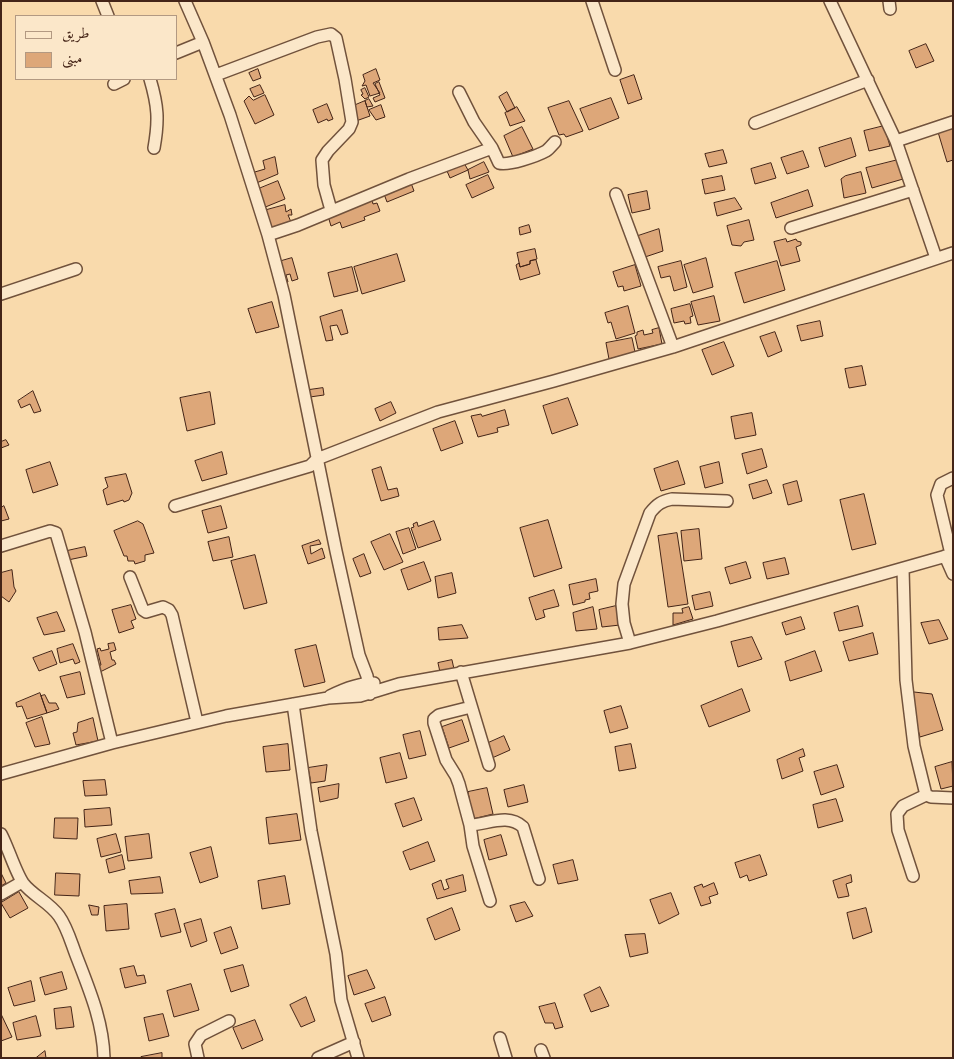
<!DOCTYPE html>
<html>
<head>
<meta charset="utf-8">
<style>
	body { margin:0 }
	#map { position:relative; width:954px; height:1059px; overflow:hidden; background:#f9daac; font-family:Alegreya,Amiri,serif }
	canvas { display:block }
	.frame { position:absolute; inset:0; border:2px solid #442417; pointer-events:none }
	.legend { position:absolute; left:15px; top:15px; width:162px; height:65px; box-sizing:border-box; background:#fbe7c9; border:1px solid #b29982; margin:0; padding:6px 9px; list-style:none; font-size:15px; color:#442417 }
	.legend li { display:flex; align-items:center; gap:10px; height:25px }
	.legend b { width:25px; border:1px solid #b29982 }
</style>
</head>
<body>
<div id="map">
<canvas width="954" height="1059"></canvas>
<div class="frame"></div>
<ul class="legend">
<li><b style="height:6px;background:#fbe7c9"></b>طريق</li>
<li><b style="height:14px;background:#dda779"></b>مبنى</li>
</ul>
</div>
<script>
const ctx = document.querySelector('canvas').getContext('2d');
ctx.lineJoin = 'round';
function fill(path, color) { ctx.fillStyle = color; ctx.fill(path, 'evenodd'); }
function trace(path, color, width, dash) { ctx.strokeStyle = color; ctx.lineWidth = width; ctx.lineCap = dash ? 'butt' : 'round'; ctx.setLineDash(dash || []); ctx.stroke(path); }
const building = new Path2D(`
	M926 44 934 61 916 68 909 51Z
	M258 69 261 78 253 81 249 73Z
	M376 69 380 80 373 83 380 93 370 96 366 85 362 86 365 81 363 75Z
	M634 75 642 99 628 104 620 80Z
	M379 82 385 98 375 102 373 98 380 95 375 84Z
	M260 85 264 93 254 97 250 89Z
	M365 88 369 97 365 99 361 95 363 94 361 90Z
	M507 92 515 108 507 112 499 97Z
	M265 95 274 115 255 124 244 101 249 96 253 100Z
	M611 98 619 118 589 130 580 109Z
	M369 99 373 106 367 107 365 101Z
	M365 101 370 116 356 121 351 107Z
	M569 101 583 131 566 137 564 134 559 135 548 108Z
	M327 104 333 119 328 121 327 119 318 123 313 110Z
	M381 105 385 117 376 120 369 110Z
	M517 107 525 121 510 126 505 113Z
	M884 126 890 146 869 151 864 131Z
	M522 127 533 149 513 157 504 136Z
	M953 127V160L947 162 938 132Z
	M851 138 856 156 825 167 819 148Z
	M723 150 727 163 709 167 705 154Z
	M803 151 809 167 787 174 781 158Z
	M275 157 278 174 254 184 248 174 265 169 263 161Z
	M898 160 903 179 872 188 866 168Z
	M484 162 489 172 470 179 468 170Z
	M464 163 468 170 450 178 447 171Z
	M771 163 776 178 755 184 751 169Z
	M861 172 866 193 844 198 841 179 845 176Z
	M488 175 494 188 472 198 466 185Z
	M722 176 725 190 705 194 702 180Z
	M278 181 285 199 263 208 256 190Z
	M411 183 414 191 387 202 384 194Z
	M808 190 813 206 776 218 771 203Z
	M647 191 650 209 632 213 628 195Z
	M735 198 742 209 717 216 714 203Z
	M372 200 373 204 377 203 380 211 364 217 365 220 342 228 340 222 331 226 328 216Z
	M285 205 286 212 291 209 292 215H288L291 222 271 230 263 211Z
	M749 220 754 240 744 242 741 246 732 245 727 226Z
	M529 225 531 232 520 235 519 228Z
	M659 229 663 251 645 257 638 236Z
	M786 239 787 242 796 239 797 241 801 242V245L796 247 800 261 781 266 774 242Z
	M535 249 537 259 530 261V264L520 267 517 253Z
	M397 254 405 281 362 294 354 267Z
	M292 258 298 279 292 281 290 274 286 275 288 282 284 283 278 262Z
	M706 258 713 287 693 293 684 265Z
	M536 260 540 274 520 280 516 265 519 263 520 267 530 264V261Z
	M681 261 687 287 674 291 670 276 661 278 658 267Z
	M777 261 785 290 744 303 735 273Z
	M635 265 641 286 624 291 623 286 618 287 613 272Z
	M352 267 358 291 334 297 328 273Z
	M714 296 720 321 698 325 691 302Z
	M272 302 279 327 256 333 248 309Z
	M690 304 693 316 690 317 691 323 685 324 684 321 674 323 671 309Z
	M628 306 635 333 616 339 611 322 608 323 605 313Z
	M342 310 348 333 341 335 337 325 330 326 333 340 326 341 320 317Z
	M820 321 823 336 801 341 797 326Z
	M659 328 662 344 638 349 635 336 637 335V332L643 330 644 335 653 333 652 330Z
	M775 332 782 351 768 357 760 337Z
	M632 338 635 352 609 359 606 343Z
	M724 342 734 366 712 375 702 350Z
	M862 366 866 385 849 388 845 369Z
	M323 388 324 395 310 397 309 390Z
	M33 391 41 411 34 413 30 404 21 408 18 401Z
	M210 392 215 424 187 431 180 398Z
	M568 398 578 425 552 434 543 406Z
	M391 402 396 413 380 421 375 409Z
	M505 410 509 425 497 428 498 432 478 437 471 416 481 414 482 416Z
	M752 413 756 435 735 439 731 417Z
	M455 421 463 443 441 451 433 429Z
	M6 440 9 445 1 448V442Z
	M762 449 767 467 747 474 742 454Z
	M222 452 227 474 202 481 195 461Z
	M678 461 685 484 661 491 654 469Z
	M50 462 58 485 33 493 26 470Z
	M719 462 723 483 705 488 700 467Z
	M381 467 388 490 397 488 399 496 381 501 372 470Z
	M126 474 132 493 129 500 124 502 123 500 107 505 103 490 108 487 105 478Z
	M767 480 772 493 753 499 749 485Z
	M797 481 802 501 788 505 783 485Z
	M864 494 876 544 852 550 840 500Z
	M4 506 9 519 1 521V508Z
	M221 506 227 528 208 533 202 511Z
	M548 520 562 568 534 577 520 528Z
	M138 521 143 524 154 553 145 555V561L135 564 134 561H128L127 556H124L114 531Z
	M434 521 441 540 418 548 411 528 414 527 413 524 417 522 418 526Z
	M409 528 416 549 403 554 396 532Z
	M699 529 702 559 684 561 681 531Z
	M677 533 688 604 668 607 658 536Z
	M390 534 403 562 384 570 371 542Z
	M229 537 233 557 213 561 208 542Z
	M319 540 321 544 310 546 311 554 322 548 325 558 308 564 302 546Z
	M85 547 87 556 68 560 67 551Z
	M364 554 371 573 360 577 353 559Z
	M255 555 267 603 244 609 231 561Z
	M785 558 789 574 767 579 763 563Z
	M424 562 431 581 408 590 401 570Z
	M746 562 751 578 730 584 725 568Z
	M12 570 14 587 16 591 9 602 1 596V573Z
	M452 573 456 593 438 598 435 577Z
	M596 579 598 591 589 593 590 599 585 600V602L573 605 569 585Z
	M554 590 559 606 543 610 545 617 536 620 529 598Z
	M710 592 713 606 695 610 692 596Z
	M131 605 136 619 131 621 134 628 119 633 112 610Z
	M616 606 620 625 602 627 599 610Z
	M858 606 863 626 839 631 834 613Z
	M593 607 597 629 576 631 573 613Z
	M689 607 693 619 673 625V613H683L682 609Z
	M57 612 65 631 44 635 37 618Z
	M801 617 805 629 786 635 782 623Z
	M939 620 948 639 929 644 921 623Z
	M462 625 468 638 439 640 438 628Z
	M873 633 878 654 849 661 843 642Z
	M752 637 762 659 738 667 731 642Z
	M114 643 116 650 110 652 112 660H114L116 664 96 674 94 667 101 665 97 649 100 648 101 651 109 649 108 644Z
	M73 644 80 662 75 664 73 659 60 663 57 649Z
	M316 645 325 682 304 687 295 650Z
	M52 651 57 664 39 671 33 658Z
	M815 651 822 671 790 681 785 662Z
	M452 660 454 669 440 672 438 663Z
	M80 672 85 694 67 698 60 677Z
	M742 689 750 711 709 727 701 706Z
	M914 692 932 694 943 730 920 737 912 708Z
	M40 693 47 713 27 719 22 706 17 707 16 703Z
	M45 695 49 703H56L59 709 47 713 41 696Z
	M621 706 628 728 610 733 604 711Z
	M42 717 50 744 35 747 26 723Z
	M93 718 98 741 76 745 73 733 77 732 78 723Z
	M462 720 469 741 449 748 442 727Z
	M420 731 426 755 409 759 403 735Z
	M504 736 510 750 492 758 486 744Z
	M288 744 290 770 266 772 263 747Z
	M631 744 636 768 619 771 615 747Z
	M803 749 805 756 799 758 803 771 782 779 777 760Z
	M400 753 407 778 386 783 380 758Z
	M952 762 953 786 941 789 935 767Z
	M327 765 325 781 311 783 308 768Z
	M837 765 844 787 821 795 814 772Z
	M105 780 107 795 85 796 83 781Z
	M339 784 338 798 320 802 318 788Z
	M524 785 528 802 508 807 504 790Z
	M487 788 493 814 473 819 468 792Z
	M414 798 422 820 403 827 395 804Z
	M836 799 843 821 818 828 813 805Z
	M110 808 112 825 85 827 84 810Z
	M297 814 301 840 269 844 266 818Z
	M55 818H78L77 839 54 838Z
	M116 834 121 852 101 857 97 839Z
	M149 834 152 858 128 861 125 837Z
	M501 835 507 855 489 860 484 840Z
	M428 842 435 861 410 870 403 852Z
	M211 847 218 877 200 883 190 853Z
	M122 855 125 869 109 873 106 860Z
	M760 855 767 875 749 881 747 875 740 878 735 863Z
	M573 860 578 880 558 884 553 865Z
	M1 873 6 883 1 886Z
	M56 873 80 874 79 896 55 895Z
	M463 875 466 891 437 899 432 884 441 880 444 890 449 888 446 880Z
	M851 875 852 882 846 884 849 896 838 898 833 881Z
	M285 876 290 904 262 909 258 881Z
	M160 877 163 893 131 894 129 881Z
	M714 883 718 894 709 897 711 903 701 906 694 887 702 884 703 887Z
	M19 892 28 908 10 918 1 903Z
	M671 893 679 914 659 924 650 900Z
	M525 902 533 916 516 922 510 906Z
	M127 904 129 929 106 931 104 906Z
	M89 905 99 907 98 915H92Z
	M452 908 460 930 435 940 427 919Z
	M866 908 872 932 853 939 847 913Z
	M175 909 181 932 161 937 155 914Z
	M201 919 207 941 191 947 184 924Z
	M231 927 238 948 221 954 214 933Z
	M645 934 648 953 630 957 625 935Z
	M243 965 249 986 231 992 224 970Z
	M134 966 137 976 144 975 146 983 125 988 120 969Z
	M367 970 375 988 354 995 348 976Z
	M62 972 67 989 45 995 40 978Z
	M31 981 35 1001 14 1006 8 988Z
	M191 984 199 1010 174 1017 167 991Z
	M600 987 609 1006 591 1012 584 995Z
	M306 997 315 1021 301 1027 290 1005Z
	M385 997 391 1015 372 1022 365 1004Z
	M555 1003 563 1027 555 1029 553 1023H545L539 1007Z
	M71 1007 74 1027 56 1029 54 1009Z
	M1 1014 12 1037 1 1041Z
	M163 1014 169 1036 149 1041 144 1018Z
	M36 1016 41 1036 17 1040 13 1023Z
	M255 1020 263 1040 242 1049 233 1028Z
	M45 1051 46 1058H36Z
	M162 1053V1058H141V1057Z`);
fill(building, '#dda779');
trace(building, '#442417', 1);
const minor = new Path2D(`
	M102 1 108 16
	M185 1 203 42 230 115 268 235 284 295 336 551 359 655 367 676 370 694
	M592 1 615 70
	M830 1 896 141 936 258
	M889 1 890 9
	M176 53 203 42
	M216 75 317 37 331 34 336 38 345 79 352 122 349 129 328 151 322 160 324 185 331 210
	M150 79C158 106 159 120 154 148
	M114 84 124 79
	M459 92 474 122 492 148
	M755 123 868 80
	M896 141 953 122
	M616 194 673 347
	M791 228 913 190
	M268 235 298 225 409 179 492 148 499 163C508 166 537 156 546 151 549 149 552 145 555 142
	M1 294 76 269
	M175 506 310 466 317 459 438 412 554 381 673 347 953 253
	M1 546 50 531 56 533 85 632 112 743
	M951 554 937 495 941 484 953 478
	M945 556 953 574
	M903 569 906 680 914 746 926 795
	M130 577 143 610 146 612 163 607 169 610 172 615 197 722
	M630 643 624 623 622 604 624 584 650 513C657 504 662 501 672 499L727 501
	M461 672 489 765
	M330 696C344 689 359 683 374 683
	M293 704 311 831 336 954 341 1000 358 1058
	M471 707 439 715 434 719V723L446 760 456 776 459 784 470 825 473 846 490 901
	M1 774 112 743 226 716 328 698 360 696 399 684 630 643 717 621 953 554
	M470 825C488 824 508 813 523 827L539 879
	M1 834C8 847 15 871 23 883 33 896 49 902 59 916 67 927 71 942 76 955 89 989 103 1021 104 1058
	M913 876 898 830 897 814 903 806 926 795 931 797 953 798
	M1 894 22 882
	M500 1038 506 1058
	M541 1050 544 1058
	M198 1058 195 1044 201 1035 229 1021
	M318 1058 354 1042`);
trace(minor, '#71523c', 14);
trace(minor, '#fbe7c9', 11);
</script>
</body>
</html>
